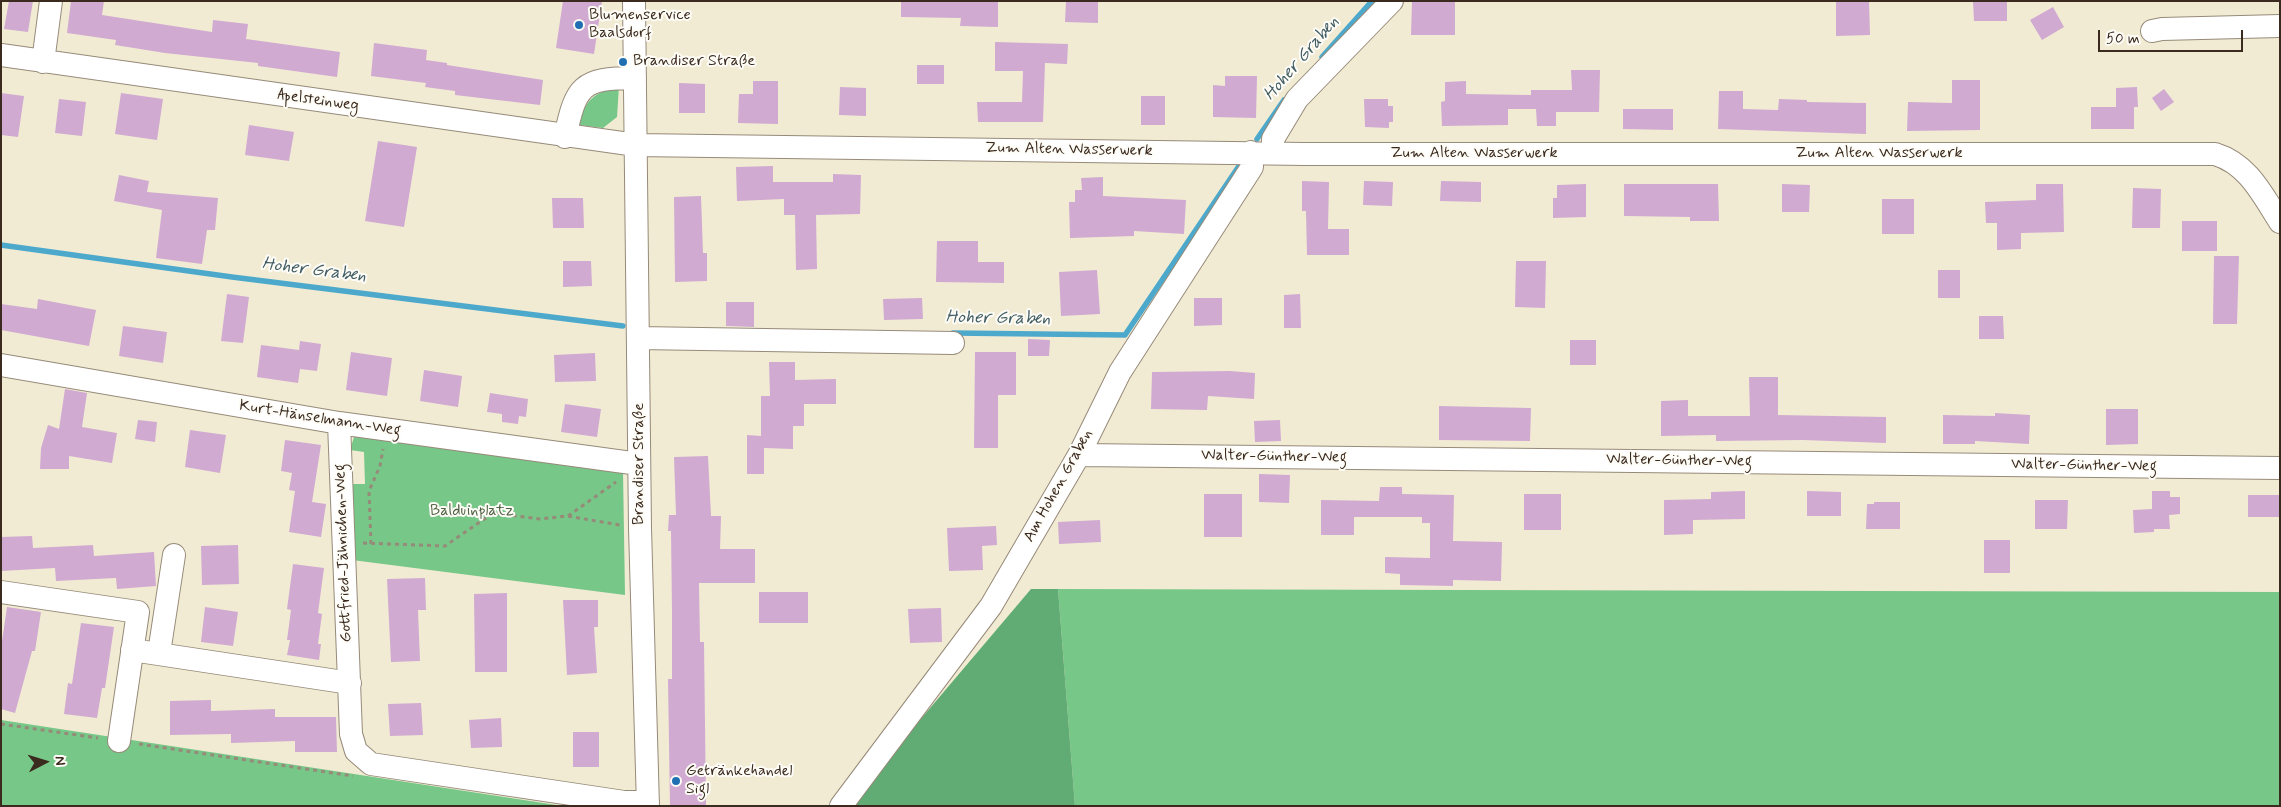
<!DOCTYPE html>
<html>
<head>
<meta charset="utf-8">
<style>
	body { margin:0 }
	#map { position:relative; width:2281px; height:807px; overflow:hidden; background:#f2ebd4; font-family:Mynerve,sans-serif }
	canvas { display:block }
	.frame { position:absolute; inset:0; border:2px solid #3b2a1e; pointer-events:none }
	.north { position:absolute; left:20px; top:737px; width:50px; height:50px; -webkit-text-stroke:4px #fdfcf7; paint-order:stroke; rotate:85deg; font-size:14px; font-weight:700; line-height:20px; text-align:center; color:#3b2a1e }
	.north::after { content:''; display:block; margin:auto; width:18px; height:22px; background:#3b2a1e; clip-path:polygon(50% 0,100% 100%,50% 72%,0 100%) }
	.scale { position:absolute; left:2098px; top:30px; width:145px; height:22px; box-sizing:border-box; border:2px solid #3b2a1e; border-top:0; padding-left:6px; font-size:15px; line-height:18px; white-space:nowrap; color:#3b2a1e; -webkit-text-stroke:4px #fdfcf7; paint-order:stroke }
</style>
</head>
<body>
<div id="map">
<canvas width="2281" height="807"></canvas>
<div class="frame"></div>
<div class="north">N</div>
<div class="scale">50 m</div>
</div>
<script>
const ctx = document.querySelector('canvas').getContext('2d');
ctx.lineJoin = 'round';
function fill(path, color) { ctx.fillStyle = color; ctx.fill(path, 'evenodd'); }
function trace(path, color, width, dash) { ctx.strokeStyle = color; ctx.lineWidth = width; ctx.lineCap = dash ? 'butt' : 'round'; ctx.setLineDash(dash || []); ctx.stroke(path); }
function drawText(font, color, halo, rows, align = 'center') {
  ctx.font = font + ' Mynerve,sans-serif'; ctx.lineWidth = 4; ctx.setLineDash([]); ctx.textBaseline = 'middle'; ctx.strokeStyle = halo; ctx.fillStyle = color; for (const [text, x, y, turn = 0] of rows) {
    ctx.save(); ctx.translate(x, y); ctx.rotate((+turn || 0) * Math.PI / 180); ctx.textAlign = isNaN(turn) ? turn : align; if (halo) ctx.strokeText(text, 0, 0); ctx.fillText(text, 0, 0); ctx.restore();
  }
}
fill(new Path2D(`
	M619 86 617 117 603 128 579 125C586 98 593 94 619 86Z
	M361 433 623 471 625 595 352 560 351 484H365L364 452 350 450 354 437Z
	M1058 589 2280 592V806H1075Z
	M1 720 563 806H1Z`), '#77c788');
fill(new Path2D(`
	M1031 589H1058L1075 806H847Z`), '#61ac74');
trace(new Path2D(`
	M1322 57 1372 1
	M1257 139 1284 100
	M1 245 232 277 623 326
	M953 333 1125 335 1241 163`), '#4da9cb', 5.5);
fill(new Path2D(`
	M9 1H33L28 32 4 29Z
	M71 1H104L102 15 212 32 213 20 248 24 246 39 340 52 337 77 258 66V63L165 53 115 45 116 40 67 33Z
	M563 1H602L594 54 556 48Z
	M901 1H998V27L960 26 961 18 901 17Z
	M1066 1H1098V23L1065 22Z
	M1412 1H1455V35H1411Z
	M1836 1H1869L1870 35 1836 36Z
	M1973 1H2007V21H1974Z
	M2053 7 2064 27 2042 40 2030 20Z
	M995 42 1068 44 1067 64 1045 63 1043 122H978L977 102H1022L1023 71H995Z
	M374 43 427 50 426 60 447 63V65L543 80 540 105 455 95V91L425 87 426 83 371 76Z
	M917 65H944V84H917Z
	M1571 70H1600L1599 112H1556V126H1537L1536 109H1508V125L1442 126 1441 102 1445 101V82L1466 81V94L1531 95V90H1572Z
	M1225 76H1257L1256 118 1213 117V85L1225 86Z
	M1952 80H1980V130L1907 131 1908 102 1952 103Z
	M753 81H778V124L738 123 739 94H753Z
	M679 83 705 84V113H679Z
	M840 87 866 88V116L839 115Z
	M2137 87 2138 107H2134V129H2091V107H2116V88Z
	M2164 89 2174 102 2161 111 2152 98Z
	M1719 91H1743V109L1778 110 1779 99 1807 100V102L1866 103V134L1718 129Z
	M1 93 24 96 18 137 1 135Z
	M121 93 163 99 157 140 115 134Z
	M1141 96H1165V125H1141Z
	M59 99 86 102 82 136 55 133Z
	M1364 99H1388V106H1393V122H1389V128L1365 127Z
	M1623 109H1673V130L1623 129Z
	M249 125 294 132 289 161 245 155Z
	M378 141 417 147 404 227 365 221Z
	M773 166V182H833V174L861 175 860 214 816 215 817 269 796 270 795 215H784V199L737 201 736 167Z
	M119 175 149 181 147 192 218 198 215 230H207L202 264 156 258 162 210 114 201Z
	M1103 177V196L1186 200 1184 234 1134 231V236L1070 238 1069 202H1075V190H1082L1081 178Z
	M1302 181 1329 182 1328 229H1349V255H1307L1306 211H1302Z
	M1364 181 1393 182 1392 206 1363 205Z
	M1441 181 1481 182V202L1440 201Z
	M1586 184V217L1553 218V198H1557V185Z
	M1624 184H1718L1719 221H1690V217L1624 216Z
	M1782 184 1810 185 1809 212H1782Z
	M2036 184H2063L2064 232 2021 233V249L1997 250V223H1986L1985 202 2036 200Z
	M2133 188 2161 189 2160 228H2132Z
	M701 196 703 253H707V281L675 282 674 197Z
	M552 198H583L584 228H553Z
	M1882 199H1914V234H1882Z
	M2182 221H2217V251H2182Z
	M937 241H978V262H1004V283L936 282Z
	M2214 256H2239L2237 324H2213Z
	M563 261H591L592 286 563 287Z
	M1516 261H1546L1545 308 1515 307Z
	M1097 270 1100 314 1061 316 1059 272Z
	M1938 270H1960V298H1938Z
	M227 294 249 297 243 343 221 341Z
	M1300 294 1301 328H1284V295Z
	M922 298 923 319 884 320 883 299Z
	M1194 298H1222V325L1194 326Z
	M38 299 96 310 89 346 1 330V304L37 309Z
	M726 302H754V327L726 326Z
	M1979 316H2003L2004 339H1979Z
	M123 326 167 332 163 363 119 356Z
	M1028 339 1050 340 1049 356H1028Z
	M1570 340H1596V365H1570Z
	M300 341 321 344 317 371 300 369 298 383 257 377 261 345 299 350Z
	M351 352 392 358 387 396 346 390Z
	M975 352H1016V395H998V448H974Z
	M595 353 596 381 555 382 554 355Z
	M769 362H795V380L836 379V404H804V426H793V449L764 448V474H747V435L761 436V396H770Z
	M424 370 462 376 458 407 420 401Z
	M1230 371 1255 373 1254 399 1208 396 1207 410 1151 409 1152 372Z
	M1749 377H1778V415L1886 417V443L1803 440 1716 441V435L1661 436V401L1688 400V416H1750Z
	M65 389 87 393 82 427 117 433 112 463 69 456V469H40L41 448 48 425 59 429Z
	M490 393 528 399 526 417 519 416 518 424 502 422V414L487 412Z
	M565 404 601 409 597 437 561 432Z
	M1439 406 1531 408 1530 441 1439 440Z
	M2106 409H2138V444L2106 445Z
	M1995 413 2030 415 2029 444 1975 441V444H1943V415L1995 416Z
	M138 420 157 422 155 442 135 439Z
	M1280 420 1281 441 1255 442 1254 421Z
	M190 430 226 435 220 473 185 467Z
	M285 440 321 445 312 502 326 504 321 537 289 532 295 491 289 490 292 473 281 471Z
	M708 456 711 516H721L720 549H755V583H699L700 642H704L706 806H670L668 679H672V612L671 531H668L669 515H676L674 457Z
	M1259 474 1290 475 1289 503 1259 502Z
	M1380 487H1402V494L1454 495 1453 541 1502 542 1501 581 1453 580V586L1400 585V574L1385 573V557L1430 558V523H1422V517H1354V535H1321V500L1379 501Z
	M1745 491V519L1693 520V534L1664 535V500L1711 499V492Z
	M1807 491 1841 492V516H1807Z
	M2152 491H2170V497H2180V514L2169 515 2170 529H2154V532L2134 533 2133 510 2152 509Z
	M1204 494H1242V537H1204Z
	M1524 494H1561V530H1524Z
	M2248 495H2280V517H2248Z
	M2035 500H2068L2067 529H2035Z
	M1874 502H1900V529H1866L1867 504H1874Z
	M1100 520 1101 542 1059 544 1058 522Z
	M996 526 997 545 982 546 983 570 949 571 947 528Z
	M32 536 33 548 93 545 94 556 154 552 156 586 117 589 116 578 56 581 55 568 1 571V537Z
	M1984 540H2010V573H1984Z
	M238 545 239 584 202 585 201 546Z
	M293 564 324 568 318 613 322 614 318 644H321L319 660 287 655 290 640H287L291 610 287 609Z
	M425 578 426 610H418L420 661 391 662 387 579Z
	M759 592H808V623H759Z
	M507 593V672H475L474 594Z
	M563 600H598V627H594L597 673 567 675Z
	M7 607 41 612 35 651H32L15 713 1 709V648Z
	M205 607 238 612 233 646 201 642Z
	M941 608 942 642 910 643 908 609Z
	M81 623 114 627 105 688H102L97 718 64 714 68 683 72 684Z
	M211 700V711L275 709V717H336L337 752H295V741L231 743V734L170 735V701Z
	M421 703 423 735 390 736 388 704Z
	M501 718 502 747 471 748 469 720Z
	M573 732H599V767H573Z`), '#d0aad1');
const minor = new Path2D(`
	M634 1 640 528 648 806
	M2152 31 2162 29 2280 26
	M1 55 636 145 1305 154H2215C2248 164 2262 194 2280 222
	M43 62 51 1
	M565 137C576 86 581 78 635 78
	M1273 153V139L1297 99 1392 1
	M639 338 953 343
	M1 365 339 423 639 464
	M339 423 351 734 356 751 371 764 624 802H648
	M1079 455 2280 468
	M1 592 138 612 119 741
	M132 650 350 683
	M159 653 174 555
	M841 806 991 606 1079 455 1120 372 1252 167 1251 152`);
trace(minor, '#968a79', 24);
trace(new Path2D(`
	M568 516 616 482
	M363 543 445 546 493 513 540 519 567 516 620 525
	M371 544 369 491 380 466 383 449
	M1 724 98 738
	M139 744 353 776`), '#968a79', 3, [4, 4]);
trace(minor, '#fff', 22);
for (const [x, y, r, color] of [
	[579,25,5,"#1f6fb2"],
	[623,62,5,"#1f6fb2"],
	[676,781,5,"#1f6fb2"]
]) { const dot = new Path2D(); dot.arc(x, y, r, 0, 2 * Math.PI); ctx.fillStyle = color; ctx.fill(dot); trace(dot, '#fdfcf7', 2); }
drawText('16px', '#3b2a1e', '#fdfcf7', [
	["Blumenservice",589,16],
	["Baalsdorf",589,34],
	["Brandiser Straße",633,62],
	["Getränkehandel",686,772],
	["Sigl",686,790]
], 'left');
drawText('16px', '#3b2a1e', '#fdfcf7', [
	["Apelsteinweg",318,101,8],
	["Zum Alten Wasserwerk",1069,150,1],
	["Zum Alten Wasserwerk",1474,154],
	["Zum Alten Wasserwerk",1879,154],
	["Kurt-Hänselmann-Weg",320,419,9],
	["Walter-Günther-Weg",1274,457,1],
	["Walter-Günther-Weg",1679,461,1],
	["Brandiser Straße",640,464,-90],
	["Walter-Günther-Weg",2084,466,1],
	["Am Hohen Graben",1059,486,-61],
	["Gottfried-Jähnichen-Weg",344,553,-92]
]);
drawText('16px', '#506143', '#fdfcf7', [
	["Balduinplatz",472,512]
]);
drawText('italic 18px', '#425d63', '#fdfcf7', [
	["Hoher Graben",1302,59,-49],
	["Hoher Graben",314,271,7],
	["Hoher Graben",998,319,1]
]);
</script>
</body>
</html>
